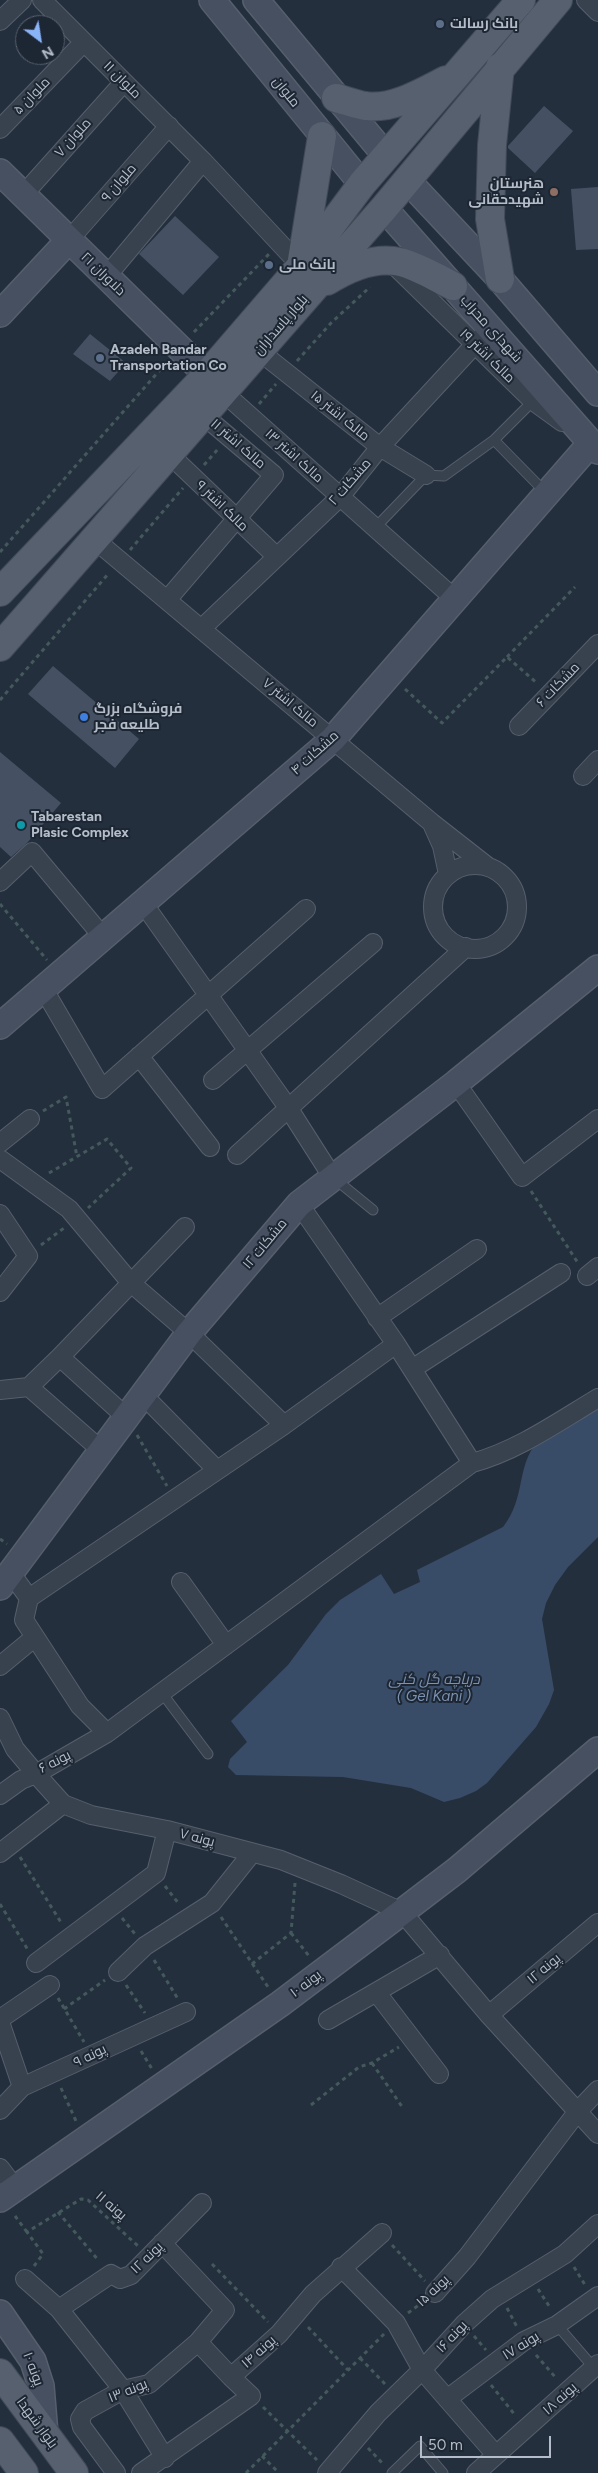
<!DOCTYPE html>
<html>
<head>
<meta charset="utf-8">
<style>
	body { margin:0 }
	#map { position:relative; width:598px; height:2473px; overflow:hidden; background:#242f3e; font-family:Figtree,sans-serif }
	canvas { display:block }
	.north { position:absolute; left:15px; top:15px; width:50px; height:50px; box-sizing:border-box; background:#1d2633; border:1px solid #59626f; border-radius:50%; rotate:149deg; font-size:14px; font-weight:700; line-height:20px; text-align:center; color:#b4bcc9 }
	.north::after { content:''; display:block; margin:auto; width:18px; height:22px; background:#8ab4f8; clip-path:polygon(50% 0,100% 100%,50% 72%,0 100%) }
	.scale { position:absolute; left:420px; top:2436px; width:131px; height:22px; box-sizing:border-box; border:2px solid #b4bcc9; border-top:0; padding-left:6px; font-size:15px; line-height:18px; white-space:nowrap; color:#b4bcc9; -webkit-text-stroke:4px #1d2633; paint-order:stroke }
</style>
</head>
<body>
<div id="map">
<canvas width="598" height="2473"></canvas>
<div class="north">N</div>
<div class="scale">50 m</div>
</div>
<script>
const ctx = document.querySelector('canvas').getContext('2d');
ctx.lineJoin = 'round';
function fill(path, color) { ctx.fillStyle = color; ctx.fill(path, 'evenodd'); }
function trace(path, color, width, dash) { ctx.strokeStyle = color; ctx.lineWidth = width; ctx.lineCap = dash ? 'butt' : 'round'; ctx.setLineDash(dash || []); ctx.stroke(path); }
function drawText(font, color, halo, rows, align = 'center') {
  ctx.font = font + ' Figtree,Cairo,sans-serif'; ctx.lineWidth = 4; ctx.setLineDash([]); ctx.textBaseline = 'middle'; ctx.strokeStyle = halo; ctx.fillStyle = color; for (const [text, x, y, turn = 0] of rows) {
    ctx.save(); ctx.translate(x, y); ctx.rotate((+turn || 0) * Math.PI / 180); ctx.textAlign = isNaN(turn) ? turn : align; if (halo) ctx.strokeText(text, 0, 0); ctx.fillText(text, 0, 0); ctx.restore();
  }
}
fill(new Path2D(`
	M598 1408V1537L568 1567 555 1585 546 1603 542 1619 554 1690 549 1704 536 1727 487 1783 476 1791 460 1798 444 1802 411 1788 343 1777 236 1775 228 1767 230 1759 247 1742 231 1721 288 1665 326 1614 340 1600 381 1574 394 1594 420 1582 417 1570 503 1527C526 1498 516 1467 537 1442Z`), '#394c67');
fill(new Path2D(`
	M544 106 573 131 535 173 508 148V146Z
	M598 187V249L576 250 571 189Z
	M175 216 219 257 183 295 139 254Z
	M90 334 126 363 110 381 73 354Z
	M53 666 139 739 115 768 28 694Z
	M0 752 61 803 27 843 11 857 0 847Z`), '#455162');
const lane = new Path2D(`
	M494 440 546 493
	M375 528 426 475 444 476 494 440 534 400
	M335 1179 373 1210
	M162 1693 208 1754
	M557 2325 594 2368
	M392 2473 420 2446 443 2473`);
const street = new Path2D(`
	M42 0 203 161 301 266
	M586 0 598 12
	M0 21 22 0
	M0 129 84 42
	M23 195 124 82
	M69 240 169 126
	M391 262 533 401 562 422
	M106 277 203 161
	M259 351 380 447 426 475
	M223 392 456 600
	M169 454 276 556
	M94 539 432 823 487 866
	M167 600 274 475 203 415
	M201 629 340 497 380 447 490 328
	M519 726 598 644
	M583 776 598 760
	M433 826 442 846 448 874
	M433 907a42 42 0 1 1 84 0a42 42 0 1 1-84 0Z
	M0 882 32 852 103 937
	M143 903 289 1109 333 1178
	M43 988 102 1089 306 909
	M139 1056 210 1147
	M213 1080 373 943
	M456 1083 522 1177 598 1119
	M0 1143 30 1119
	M237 1155 466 947
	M0 1159 69 1209 131 1283 189 1333 284 1425
	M0 1214 28 1256 0 1292
	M587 1276 598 1267
	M377 1318 477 1249
	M60 1357 125 1416
	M412 1369 561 1273
	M29 1387 101 1450
	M0 1390 29 1387 60 1357 185 1227
	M142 1394 217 1470
	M472 1463C517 1451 558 1422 598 1398
	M10 1572 29 1598 284 1425 396 1344
	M181 1582 226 1645
	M29 1598 24 1620 80 1706 107 1733
	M0 1666 35 1637
	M0 1718 15 1749 36 1774 107 1733 472 1463 396 1344 299 1204
	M0 1795 21 1780 36 1774 63 1804
	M0 1853 63 1804 91 1815 167 1830 281 1860 341 1884 402 1912 489 2015 598 2134
	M36 1963 156 1873 167 1830
	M118 1972 145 1946 212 1903 252 1853
	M377 1993 439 2074
	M489 2015 598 1923
	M0 2019 50 1985
	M328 2020 440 1955
	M0 2022 22 2087
	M0 2110 22 2087 186 2012
	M0 2168 15 2188
	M341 2267 396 2323 422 2370 496 2455
	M25 2279 59 2309 123 2390 165 2458
	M435 2293 467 2257 578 2111 598 2090
	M59 2309 111 2274 120 2279 131 2275 202 2203
	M198 2342 231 2377
	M447 2399 524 2341 557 2325 598 2296
	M116 2473 82 2427 80 2419 85 2411 123 2390 149 2384 198 2342 225 2310 162 2243
	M141 2473 251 2396 231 2377 279 2334 313 2294 382 2233
	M327 2473 378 2413 422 2370 464 2324 492 2299 565 2254 598 2224
	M476 2473 598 2364`);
const secondary = new Path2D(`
	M212 0 362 184
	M256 0 386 156
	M0 172 207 375
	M407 180 500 279 598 393
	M384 208 598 451
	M0 314 69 240
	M0 1026 333 739 591 443
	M0 1587 189 1333 299 1204 456 1083 598 968
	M0 2199 280 2004 402 1912 457 1870 598 1750
	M0 2313 33 2361 41 2386 45 2434`);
const primary = new Path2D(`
	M500 67 492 145 490 219 500 279
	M336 98C345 100 356 105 366 106 393 110 422 92 446 80
	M302 260 322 136
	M327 281C348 268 375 256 400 262 418 266 436 278 453 286
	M0 592 207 375 301 266 362 184 521 0
	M0 647 384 208 558 0
	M0 2373 74 2473
	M0 2441 24 2473`);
trace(lane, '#565f6c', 11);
trace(street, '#565f6c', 20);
trace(secondary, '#565f6c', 28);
trace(primary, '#414a57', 30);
trace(new Path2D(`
	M194 332 269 254
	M297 361 331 323 370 287
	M259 404 276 384
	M204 465 218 449
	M130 550 183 488
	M0 552 166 363
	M507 657 575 587
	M405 689 442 723 507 657 538 684
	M0 700 109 573
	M0 904 47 960
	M43 1111 66 1097 77 1157
	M49 1173 107 1139 131 1168 88 1208
	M531 1191 578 1263
	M41 1245 64 1228
	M137 1435 167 1486
	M0 1539 7 1544
	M20 1857 62 1924
	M165 1886 179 1904
	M0 1904 28 1950
	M221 1917 268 1987
	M122 1918 135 1934
	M291 1933 309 1956
	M154 1960 178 1999
	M252 1964 291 1933 295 1883
	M126 1985 145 2013
	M58 1998 84 2042
	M64 2009 105 1980
	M141 2051 152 2069
	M372 2063 403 2108
	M61 2088 76 2121
	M311 2105 359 2067 372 2063 399 2047
	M58 2212 99 2261
	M15 2216 27 2232
	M392 2245 425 2281
	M212 2264 268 2322
	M34 2266 43 2254 27 2232 81 2199 88 2200 138 2246
	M574 2267 585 2285
	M538 2289 551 2309
	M507 2308 517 2327
	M408 2313 423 2302
	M308 2327 348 2370
	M474 2336 486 2350
	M536 2355 556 2378
	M360 2358 386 2385
	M491 2385 515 2415
	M263 2407 317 2460
	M368 2448 384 2465
	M262 2456 279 2473
	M246 2473 384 2334`), '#44595c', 3, [4, 4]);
trace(lane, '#38414e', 9);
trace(street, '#38414e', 18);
trace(secondary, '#465061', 25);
trace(primary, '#56606e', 28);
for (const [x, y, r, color] of [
	[440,24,5,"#5c6f8a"],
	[554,192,5,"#8d6e63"],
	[269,265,5,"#5c6f8a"],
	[100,358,5,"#5c6f8a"],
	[84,717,5,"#3f7fe0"],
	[21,825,5,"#0f9aa8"]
]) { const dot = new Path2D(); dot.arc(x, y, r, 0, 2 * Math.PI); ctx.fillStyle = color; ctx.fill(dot); trace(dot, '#1d2633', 2); }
drawText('bold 14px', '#b4bcc9', '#1d2633', [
	["بانک رسالت",450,24],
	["هنرستان",544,184,"right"],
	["شهیدحقانی",544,200,"right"],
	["بانک ملی",279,265],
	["Azadeh Bandar",110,350],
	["Transportation Co",110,366],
	["فروشگاه بزرگ",94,709],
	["طلیعه فجر",94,725],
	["Tabarestan",31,817],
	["Plasic Complex",31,833]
], 'left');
drawText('14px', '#b4bcc9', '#1d2633', [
	["ملوان ۱۱",122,80,45],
	["ملوان",286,92,51],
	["ملوان ۵",32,96,-46],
	["ملوان ۷",73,138,-48],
	["ملوان ۹",119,183,-49],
	["دلاوران ۲۱",103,274,44],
	["بلوار پاسداران",281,325,-49],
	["شهدای محراب",491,329,48],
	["مالک اشتر ۱۹",487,356,44],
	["مالک اشتر ۱۵",340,416,39],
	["مالک اشتر ۱۱",238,444,41],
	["مالک اشتر ۱۳",294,456,42],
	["مشکات ۲",350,482,-49],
	["مالک اشتر ۹",222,506,44],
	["مشکات ۶",558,685,-46],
	["مالک اشتر ۷",290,703,40],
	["مشکات ۴",315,753,-42],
	["مشکات ۱۲",265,1244,-50],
	["پونه ۶",55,1762,-27],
	["پونه ۷",197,1838,15],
	["پونه ۱۲",544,1969,-40],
	["پونه ۱۰",306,1984,-37],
	["پونه ۹",90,2056,-26],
	["پونه ۱۱",111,2206,41],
	["پونه ۱۲",147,2258,-44],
	["پونه ۱۵",433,2291,-43],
	["پونه ۱۶",452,2337,-46],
	["پونه ۱۷",521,2346,-32],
	["پونه ۱۴",259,2352,-42],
	["پونه ۱۰",33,2369,69],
	["پونه ۱۳",128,2391,-22],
	["پونه ۱۸",560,2399,-42],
	["بلوار شهدا",37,2423,54]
]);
drawText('italic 15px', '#7c92b1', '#1d2633', [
	["دریاچه گل کنی",434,1680],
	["( Gel Kani )",434,1697]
]);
</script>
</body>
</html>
